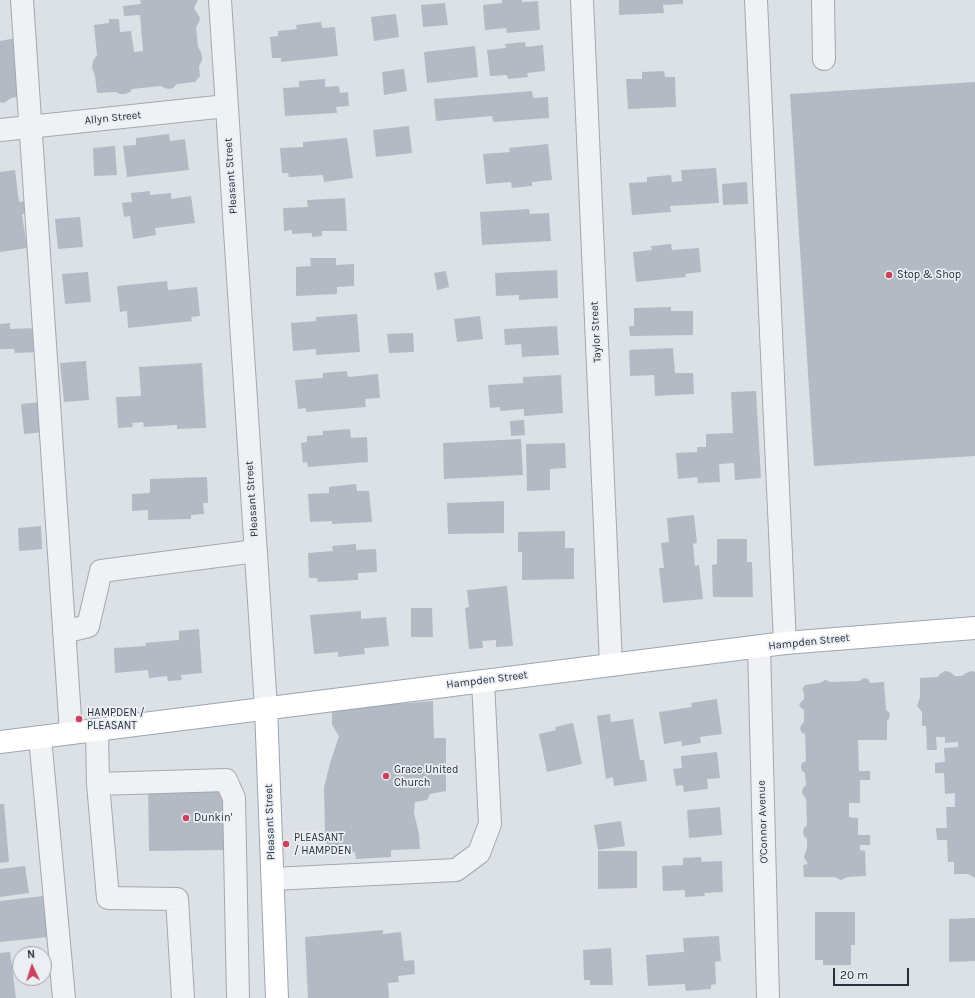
<!DOCTYPE html>
<html>
<head>
<meta charset="utf-8">
<style>
	body { margin:0 }
	#map { position:relative; width:975px; height:998px; overflow:hidden; background:#dce1e6; font-family:Karla,sans-serif }
	canvas { display:block }
	.north { position:absolute; left:12px; top:946px; width:40px; height:40px; box-sizing:border-box; background:#ebeff4; border:1px solid #9ca2aa; border-radius:50%; rotate:356deg; font-size:11px; font-weight:700; line-height:16px; text-align:center; color:#262f3c }
	.north::after { content:''; display:block; margin:auto; width:14px; height:18px; background:#cb425c; clip-path:polygon(50% 0,100% 100%,50% 72%,0 100%) }
	.scale { position:absolute; left:833px; top:968px; width:76px; height:18px; box-sizing:border-box; border:2px solid #262f3c; border-top:0; padding-left:5px; font-size:12px; line-height:14px; white-space:nowrap; color:#262f3c; -webkit-text-stroke:3px #ebeff4; paint-order:stroke }
</style>
</head>
<body>
<div id="map">
<canvas width="975" height="998"></canvas>
<div class="north">N</div>
<div class="scale">20 m</div>
</div>
<script>
const ctx = document.querySelector('canvas').getContext('2d');
ctx.lineJoin = 'round';
function fill(path, color) { ctx.fillStyle = color; ctx.fill(path, 'evenodd'); }
function trace(path, color, width, dash) { ctx.strokeStyle = color; ctx.lineWidth = width; ctx.lineCap = dash ? 'butt' : 'round'; ctx.setLineDash(dash || []); ctx.stroke(path); }
function drawText(font, color, halo, rows, align = 'center') {
  ctx.font = font + ' Karla,sans-serif'; ctx.lineWidth = 3.5; ctx.setLineDash([]); ctx.textBaseline = 'middle'; ctx.strokeStyle = halo; ctx.fillStyle = color; for (const [text, x, y, turn = 0] of rows) {
    ctx.save(); ctx.translate(x, y); ctx.rotate((+turn || 0) * Math.PI / 180); ctx.textAlign = isNaN(turn) ? turn : align; if (halo) ctx.strokeText(text, 0, 0); ctx.fillText(text, 0, 0); ctx.restore();
  }
}
fill(new Path2D(`
	M140 0H198L194 8 200 18 199 22 196 27 198 47 201 52 202 56V61L199 66 200 76 195 82 177 84 173 88 169 89 165 88 161 86 132 89 130 92 125 94H120L116 92 97 93 95 76 92 67 93 61 97 55 94 25 109 23V19H119L120 32 131 31 134 52 143 51 140 15 124 16 123 6 141 4Z
	M502 0H522V2L538 1 540 30 507 33 506 28 485 30 483 5 502 3Z
	M619 0H683V4L663 5 664 13 619 15Z
	M445 3 448 25 423 27 421 5Z
	M396 14 399 37 374 41 371 17Z
	M321 22 322 28 335 27 338 56 281 62V58H272L270 37 278 36V31L297 29 296 25Z
	M16 38 24 96 11 98 4 103 0 102V41Z
	M525 42 526 47 543 45 545 71 527 73 528 77 508 79 507 75 490 76 487 50 506 48 505 44Z
	M475 46 478 77 427 83 424 52Z
	M404 69 407 91 384 95 382 72Z
	M664 71 665 77H675L676 107 628 109 626 79H642V72Z
	M325 79V87L339 86 340 93 348 92 349 106 336 107 337 113 285 116 283 88 299 87V81Z
	M975 82V456L814 466 790 94Z
	M532 91 533 98 548 97 549 118 493 122 492 116 436 121 434 99Z
	M409 126 412 153 376 157 373 130Z
	M169 134 170 141 185 139 189 170 127 177 123 146 136 145V138Z
	M347 138 353 178 324 182 323 175 289 177 288 173H282L280 148 303 147V142Z
	M548 144 552 180 532 182V186L512 188 511 182 486 184 483 154 510 152 509 148Z
	M115 146 117 175 94 176 93 148Z
	M716 168 719 203 670 206 671 212 632 215 629 183 647 182V177L671 175 672 182 682 181 681 170Z
	M15 170 19 202 26 201 27 214H22L27 248 0 252V172Z
	M747 182 748 204 723 205 722 184Z
	M150 191V195L171 193V199L191 196 195 223 155 228 156 235 133 239 130 216 124 217 122 203 132 202 131 193Z
	M345 198 347 231H322V236L312 237V233L292 234V230L284 231 283 208 308 207 307 200Z
	M529 209 530 214 549 213 551 241 482 245 480 212Z
	M80 217 83 247 58 249 55 219Z
	M671 244 672 250 699 248 701 272 685 274 686 277 636 282 633 252 652 250 651 246Z
	M310 258H336V265L354 264V286L337 287V294L296 296V267L311 266Z
	M557 270 558 298 519 300V295L496 296 495 273Z
	M446 271 449 287 437 290 434 273Z
	M88 272 91 302 65 304 62 274Z
	M167 281 168 290 197 287 200 316 191 317 192 321 128 328 127 311 120 312 117 286Z
	M671 307V311H693V335L630 336 629 326H634V308Z
	M357 314 360 352 316 355V349L293 351 291 323 316 321V317Z
	M480 316 483 339 457 342 454 319Z
	M10 323V329L38 328 39 352 15 353 14 349H0V324Z
	M557 326 559 355 522 357 521 344 505 345 504 329Z
	M413 333 414 352 389 353 387 334Z
	M673 348 675 373H693L694 394 655 396 654 375 630 376 629 350Z
	M86 361 89 400 64 402 60 363Z
	M202 363 206 428 177 429V425L144 427 143 422 132 423 133 427 118 428 116 397 141 396 139 367Z
	M347 371 348 377 378 374 380 398 365 399 366 407 306 412V408L298 409 295 380 323 378V373Z
	M561 375 563 413 524 416V409L500 411V407L490 408 488 385 523 383V377Z
	M756 391 761 478 735 480 734 463 719 464 720 482 698 483 697 477 678 479 676 453 697 452V447H706V434L733 433 731 392Z
	M42 402 45 432 24 434 21 404Z
	M524 420 525 435 511 436 510 421Z
	M350 429 351 438 367 437 368 462 308 467 307 462 303 463 301 443 307 442V436L323 435V431Z
	M521 439 523 475 444 479 443 443Z
	M565 443 566 468 550 469V490L527 491 526 444Z
	M207 477 208 503H203L204 514 191 515V519L148 520V510L132 511V494L150 493V479Z
	M356 484 357 491H369L372 522 332 524V521L310 522 308 494 329 493V487Z
	M504 501V533L448 534 447 503Z
	M694 515 697 543 693 544 695 566 699 565 703 599 663 603 659 568H664L661 543 669 542 667 518Z
	M41 526 42 549 19 551 18 528Z
	M565 531V548H574V579L522 580V552H518V532Z
	M717 539H747V562H752L753 597H713L712 565 717 564Z
	M356 544V550L376 549 377 572 358 573V580L318 582 317 578H309L308 553 333 551 332 546Z
	M507 586 513 646 496 647V640L482 641 483 648 469 649 465 608 469 607 467 590Z
	M411 608H432L433 637H411Z
	M361 611V619L386 617 389 646 364 648 365 654 338 657V652L314 654 310 615Z
	M199 629 202 673 181 675 182 680 168 681 167 676 149 678 148 670 115 673 114 648 146 646 145 643 179 640V631Z
	M945 671 950 672 955 676H962L966 673 971 671 975 672V878L968 874H954V862H948L947 840H937L936 828H947L946 807H955V793L945 794 944 773H935V763L945 762 944 748 958 747V742L945 743V737H936L937 750H927L926 726H922V712L917 706 920 697V678L937 677 940 674Z
	M864 678 868 679 870 683 884 682 886 710 889 712 890 715 889 719 887 721V740H858L859 771H870V780H860V803H849V817L858 818V835H870V845H860V850L865 851 866 876 848 877 841 880 834 877H804L803 865 808 864 804 857 807 848V839L804 836 803 832 804 828 807 825 806 798 803 795 802 792 803 788 806 785 805 773 802 771 801 767 802 763 806 761 805 734 802 733 800 729 801 725 804 722V710L801 708 799 704 804 699V693L802 689 805 685 820 683 825 680 831 682 859 681Z
	M717 699 722 734 700 737 701 743 682 746 681 741 664 744 659 712 692 707 691 703Z
	M433 701 434 738H446V791L430 794 427 800 415 802 414 813 419 834 420 849 391 850V857L356 859 355 852 328 853 325 831 324 788 330 763 339 736 332 725V709Z
	M610 714 611 722 633 719 640 760H644L647 781 614 786 613 777 606 779 597 716Z
	M573 723 582 764 547 772 539 734 556 730 555 727Z
	M717 752 720 778 707 779 708 789 684 792 683 785 676 786 673 769 682 768 681 756Z
	M224 783 225 850 149 851 148 785Z
	M0 804H4L9 862 0 863Z
	M720 807 722 835 689 838 687 810Z
	M621 821 625 846 598 850 594 825Z
	M598 851H637V888L598 889Z
	M701 857 702 862 722 861 723 892 704 893 705 896 685 897V890L663 891 662 866 683 865V858Z
	M25 866 29 893 0 897V869Z
	M43 896 48 937 0 942V901Z
	M815 912H855V945H851V965H823V960H815Z
	M975 918V961L949 962V919Z
	M383 930V934L401 932 404 961 414 960 415 974 398 976 399 982 388 983 389 998H308L305 937Z
	M719 936 721 961 715 962 716 984 711 985V989L686 991 685 984 648 986 646 955 684 952 683 938Z
	M611 948 613 985H590V980H584L583 950Z
	M10 952 16 998H0V953Z`), '#b4bac3');
const minor = new Path2D(`
	M22 0 71 733
	M220 0 266 708
	M582 0 611 664
	M756 0 785 643
	M823 0 824 59
	M0 130 226 106
	M64 632 88 626 101 571 256 551
	M759 647 768 998
	M97 730 98 784 108 898 177 899 183 998
	M40 737 64 998
	M98 784 226 780 234 798 238 998
	M273 879 456 870 479 853 490 824 483 681`);
const major = new Path2D(`
	M266 708 277 998
	M0 742 785 643 975 628`);
trace(minor, '#a2a8b0', 24);
trace(major, '#9ca5b1', 24);
trace(minor, '#eff1f5', 22);
trace(major, '#fff', 22);
for (const [x, y, r, color] of [
	[889,275,4,"#cb425c"],
	[79,719,4,"#cb425c"],
	[386,776,4,"#cb425c"],
	[186,818,4,"#cb425c"],
	[286,844,4,"#cb425c"]
]) { const dot = new Path2D(); dot.arc(x, y, r, 0, 2 * Math.PI); ctx.fillStyle = color; ctx.fill(dot); trace(dot, '#ebeff4', 1.5); }
drawText('11px', '#262f3c', '#ebeff4', [
	["Allyn Street",113,118,-6],
	["Pleasant Street",231,176,-94],
	["Taylor Street",596,332,-93],
	["Pleasant Street",252,499,-94],
	["Hampden Street",809,642,-6],
	["Hampden Street",487,680,-7],
	["Pleasant Street",270,822,-92],
	["O'Connor Avenue",763,822,-92]
]);
drawText('11px', '#262f3c', '#ebeff4', [
	["Stop & Shop",897,275],
	["HAMPDEN /",87,713],
	["PLEASANT",87,726],
	["Grace United",394,770],
	["Church",394,783],
	["Dunkin'",194,818],
	["PLEASANT",294,838],
	["/ HAMPDEN",294,851]
], 'left');
</script>
</body>
</html>
